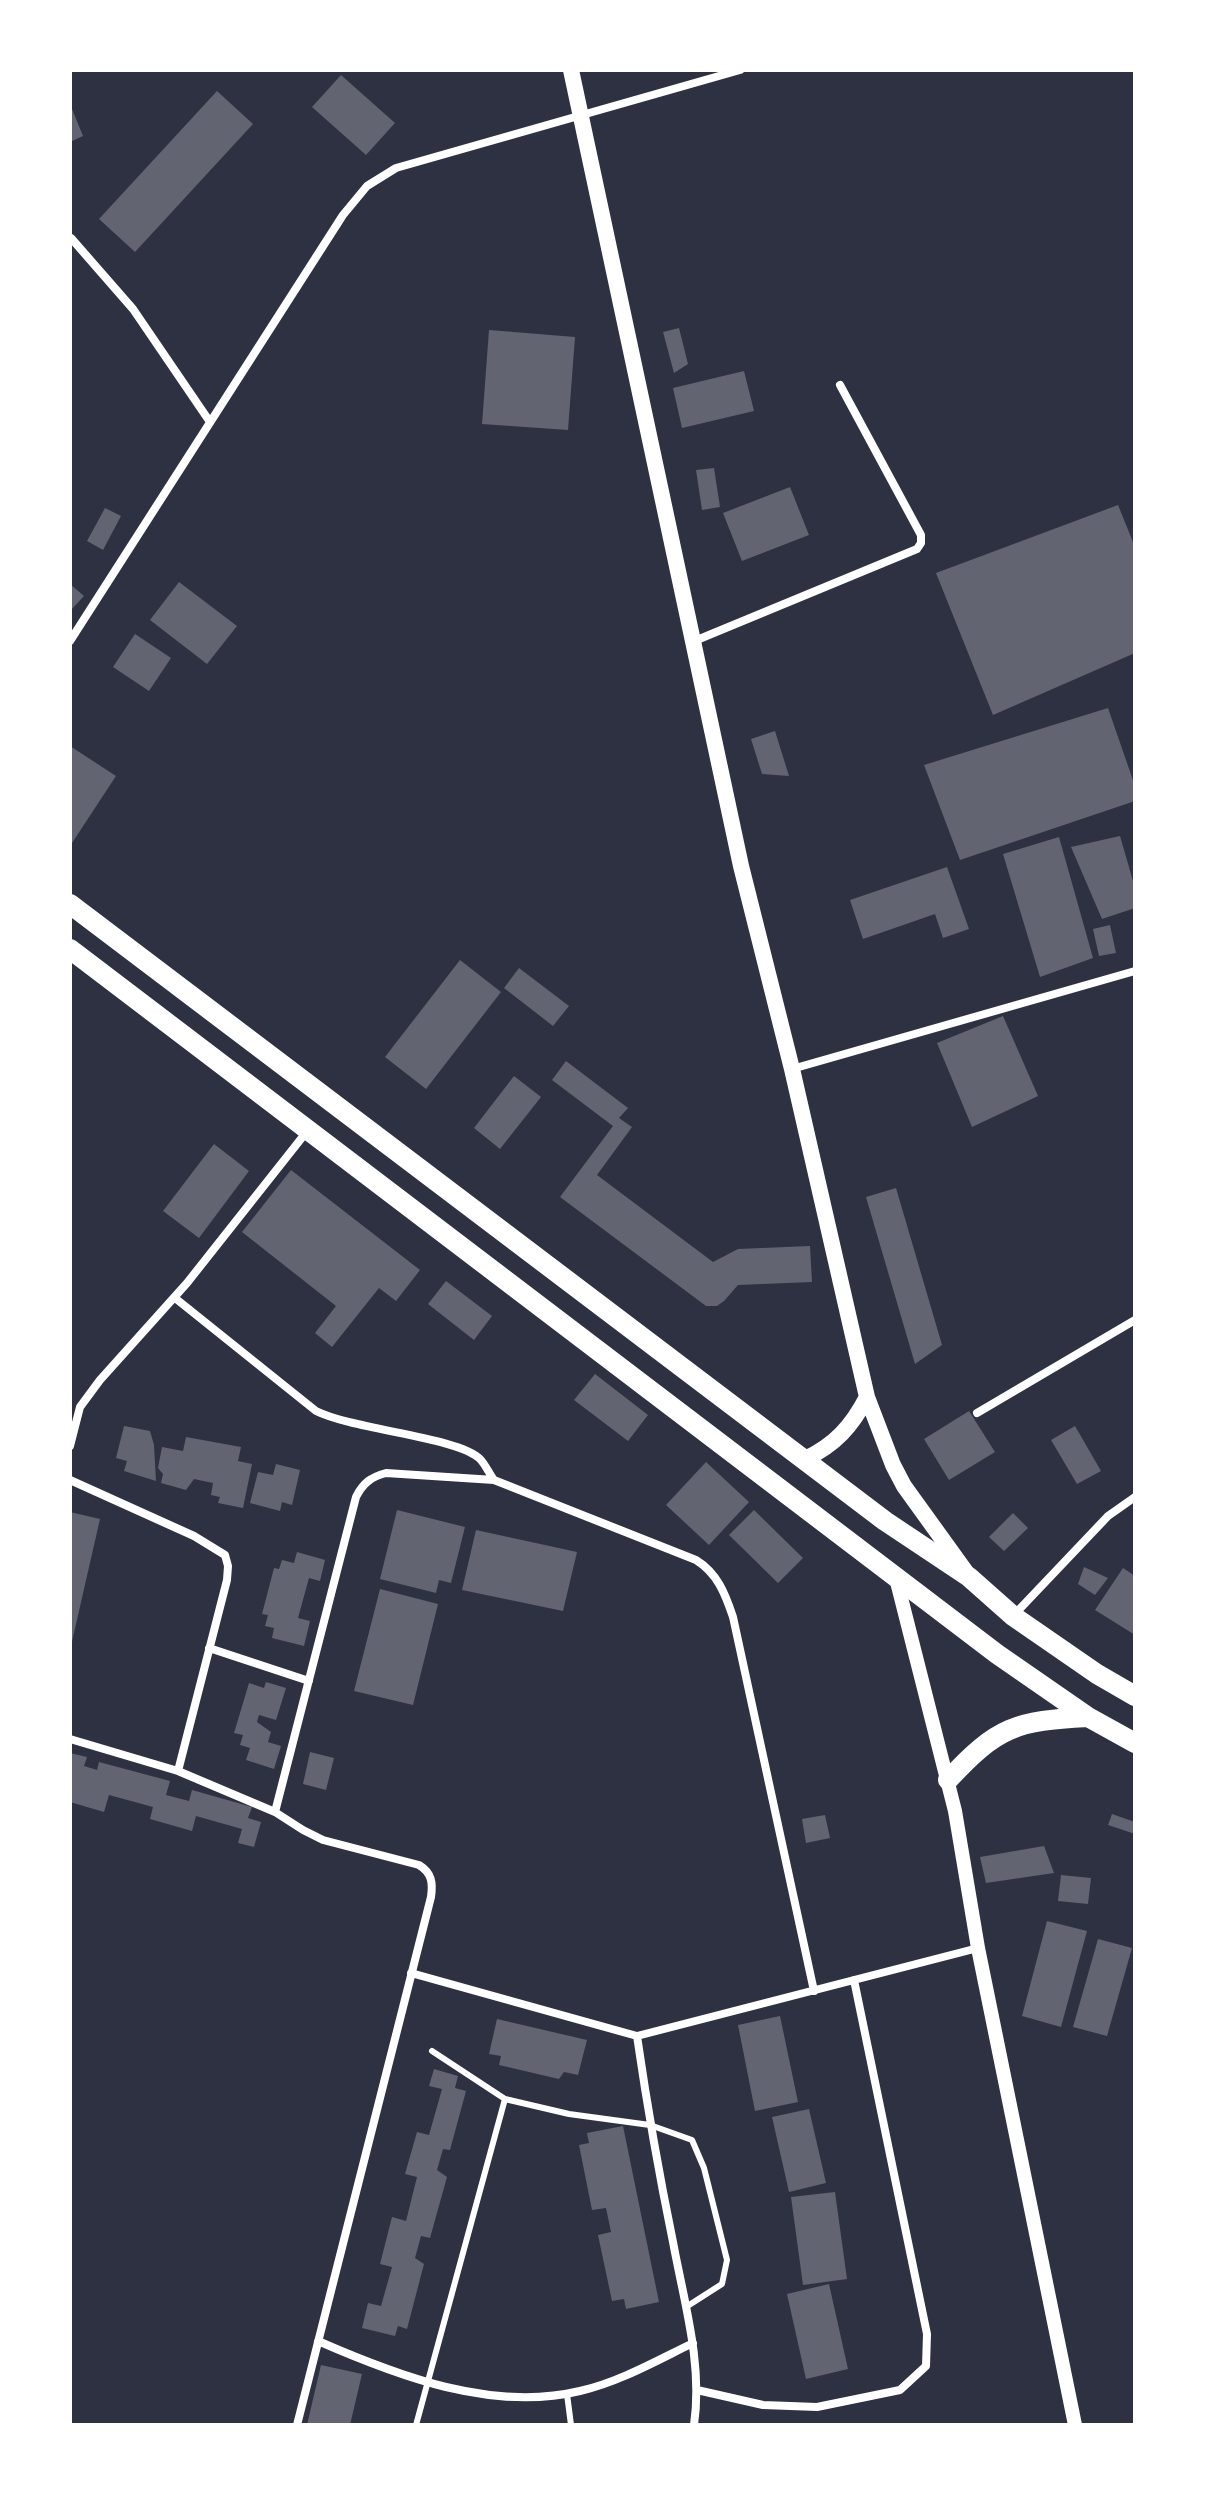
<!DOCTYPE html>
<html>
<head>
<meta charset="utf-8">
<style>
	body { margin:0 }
	#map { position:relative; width:1205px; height:2495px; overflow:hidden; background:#2d3142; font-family:Barlow,sans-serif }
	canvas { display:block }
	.frame { position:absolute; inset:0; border:72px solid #fff; pointer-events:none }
</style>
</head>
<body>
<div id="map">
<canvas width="1205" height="2495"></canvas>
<div class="frame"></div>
</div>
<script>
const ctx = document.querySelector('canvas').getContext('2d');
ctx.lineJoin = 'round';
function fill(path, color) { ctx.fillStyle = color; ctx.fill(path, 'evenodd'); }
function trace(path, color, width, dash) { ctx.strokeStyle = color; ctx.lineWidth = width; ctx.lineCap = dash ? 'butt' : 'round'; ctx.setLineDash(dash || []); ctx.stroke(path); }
fill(new Path2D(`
	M341 75 395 123 366 155 312 107Z
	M217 91 253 124 135 252 99 219Z
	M70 104 83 136 70 142Z
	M679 328 688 364 674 373 663 332Z
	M489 330 575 337 568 430 482 424Z
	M744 371 754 411 682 428 673 388Z
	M714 468 720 507 702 510 696 470Z
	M790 487 809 535 742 561 723 513Z
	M1118 505 1135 547V653L993 715 936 573Z
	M105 508 121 516 103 550 87 541Z
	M179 582 237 626 207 664 150 620Z
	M70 584 84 596 70 611Z
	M135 634 171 658 149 691 113 667Z
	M1108 708 1135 786V801L960 860 924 765Z
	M775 731 789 776 762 774 751 739Z
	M70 746 116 776 72 843 70 842Z
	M1120 836 1135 888V908L1102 919 1071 847Z
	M1059 837 1093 958 1040 977 1003 854Z
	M947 867 969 929 943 938 935 914 863 939 850 900Z
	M1110 925 1116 953 1099 956 1093 929Z
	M460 960 501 992 426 1089 385 1057Z
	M519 968 569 1006 553 1026 504 988Z
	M1003 1016 1038 1096 972 1127 937 1043Z
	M566 1061 628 1108 619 1118 632 1127 597 1175 713 1262 738 1249 810 1246 812 1282 738 1285 724 1301 717 1306H706L560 1197 613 1126 552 1080Z
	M514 1076 541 1097 500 1149 474 1128Z
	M214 1144 249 1171 199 1238 163 1211Z
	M291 1170 420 1270 396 1301 379 1288 332 1347 315 1333 336 1306 242 1232Z
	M896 1188 942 1345 915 1364 866 1197Z
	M446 1281 492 1316 474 1340 428 1304Z
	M595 1374 648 1415 628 1441 574 1400Z
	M969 1411 995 1452 949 1480 924 1439Z
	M124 1426 150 1431 154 1445 156 1481 124 1471 127 1461 116 1458Z
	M1075 1426 1101 1471 1077 1484 1051 1440Z
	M186 1437 241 1447 238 1461 252 1464 243 1508 218 1503 220 1497 211 1495 213 1483 194 1479 186 1490 161 1483 163 1474 158 1468 162 1447 183 1451Z
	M706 1462 749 1502 709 1545 666 1505Z
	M276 1464 300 1470 292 1505 282 1502 280 1511 250 1503 258 1472 273 1475Z
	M397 1510 465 1527 451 1583 439 1580 436 1593 380 1579Z
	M754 1510 803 1558 778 1583 729 1535Z
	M70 1512 100 1519 71 1646H70Z
	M1013 1513 1028 1528 1004 1551 989 1537Z
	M476 1530 577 1552 563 1611 462 1590Z
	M297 1552 325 1560 320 1581 309 1578 298 1618 310 1621 304 1646 272 1638 274 1628 265 1626 268 1615 262 1614 274 1568 279 1569 282 1560 294 1563Z
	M1084 1567 1108 1578 1095 1595 1078 1584Z
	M1123 1568 1135 1576V1635L1095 1610Z
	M380 1589 438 1604 413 1705 354 1691Z
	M266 1682 286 1688 276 1720 259 1715 257 1722 271 1732 268 1742 281 1746 274 1769 246 1760 250 1748 240 1745 243 1735 234 1733 249 1683 264 1688Z
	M310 1752 334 1758 326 1790 303 1784Z
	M70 1753 87 1757 84 1766 97 1770 99 1762 170 1781 166 1795 189 1801 192 1790 252 1807 248 1818 261 1822 254 1847 238 1843 242 1829 196 1816 192 1831 150 1819 153 1807 109 1795 104 1812 70 1802Z
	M1112 1814 1135 1822V1834L1108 1825Z
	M825 1815 830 1838 806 1843 802 1819Z
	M1044 1846 1054 1873 986 1883 980 1857Z
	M1061 1875 1091 1878 1088 1904 1058 1901Z
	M1047 1921 1087 1931 1061 2027 1022 2016Z
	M1098 1939 1132 1948 1107 2036 1073 2027Z
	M780 2016 798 2102 755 2111 738 2025Z
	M497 2019 587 2040 578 2075 564 2072 559 2079 499 2065 501 2056 489 2054Z
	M434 2069 458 2076 455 2088 466 2091 450 2150 443 2149 437 2170 447 2177 430 2238 421 2236 415 2258 424 2264 407 2329 398 2326 395 2336 362 2328 368 2303 381 2306 392 2267 380 2264 392 2217 406 2221 417 2177 405 2174 417 2132 429 2135 442 2089 429 2086Z
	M809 2109 826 2183 789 2192 772 2117Z
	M623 2126 659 2302 626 2309 624 2299 612 2301 598 2235 611 2232 606 2208 592 2210 579 2145 589 2143 587 2133Z
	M835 2192 847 2279 803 2285 791 2197Z
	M829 2284 848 2369 806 2379 787 2294Z
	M321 2365 362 2374 350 2425H307Z`), '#626471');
trace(new Path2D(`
	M432 2051 505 2099 569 2114 650 2125 692 2140 704 2168 727 2260 722 2284 686 2307
	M567 2394 571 2425
	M416 2425 505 2099`), '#fff', 6);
trace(new Path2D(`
	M71 238 133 309 210 422
	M70 641 343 215 367 186 396 168 740 70
	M692 642 917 549 921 543V535L840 385
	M792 1069 1135 971
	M175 1298 316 1411C354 1430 458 1437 480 1459 485 1464 489 1473 494 1480
	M977 1413 1135 1320
	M70 1446 80 1407 100 1380 187 1283 308 1130
	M70 1480 194 1536 225 1555 228 1566 227 1580 178 1771
	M1013 1616 1108 1516 1135 1497
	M209 1648 309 1681
	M70 1739 178 1771 275 1812 303 1830 323 1840 419 1865C432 1873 433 1883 431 1897L297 2425
	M275 1812 356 1497C363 1483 371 1477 386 1473L494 1480 696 1560C717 1573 725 1593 733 1617L814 1991
	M411 1973 637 2036 978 1948
	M637 2036C647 2105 659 2174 673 2242 684 2302 703 2364 694 2425
	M318 2341C398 2376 492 2412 580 2391 619 2382 656 2361 693 2343
	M697 2390 763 2405 817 2407 900 2390 926 2366 927 2334 854 1980`), '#fff', 8);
trace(new Path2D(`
	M896 1578 955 1811 978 1948 1075 2425`), '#fff', 14);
trace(new Path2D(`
	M571 70 741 866 792 1069 867 1397 893 1465 904 1486 966 1572
	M805 1459C835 1445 852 1426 867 1397`), '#fff', 16);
trace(new Path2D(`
	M70 904 885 1521 969 1577 1013 1616 1097 1674 1135 1696
	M70 949 997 1654 1088 1717 1135 1743
	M948 1780C998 1726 1016 1721 1088 1717`), '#fff', 20);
</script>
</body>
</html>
